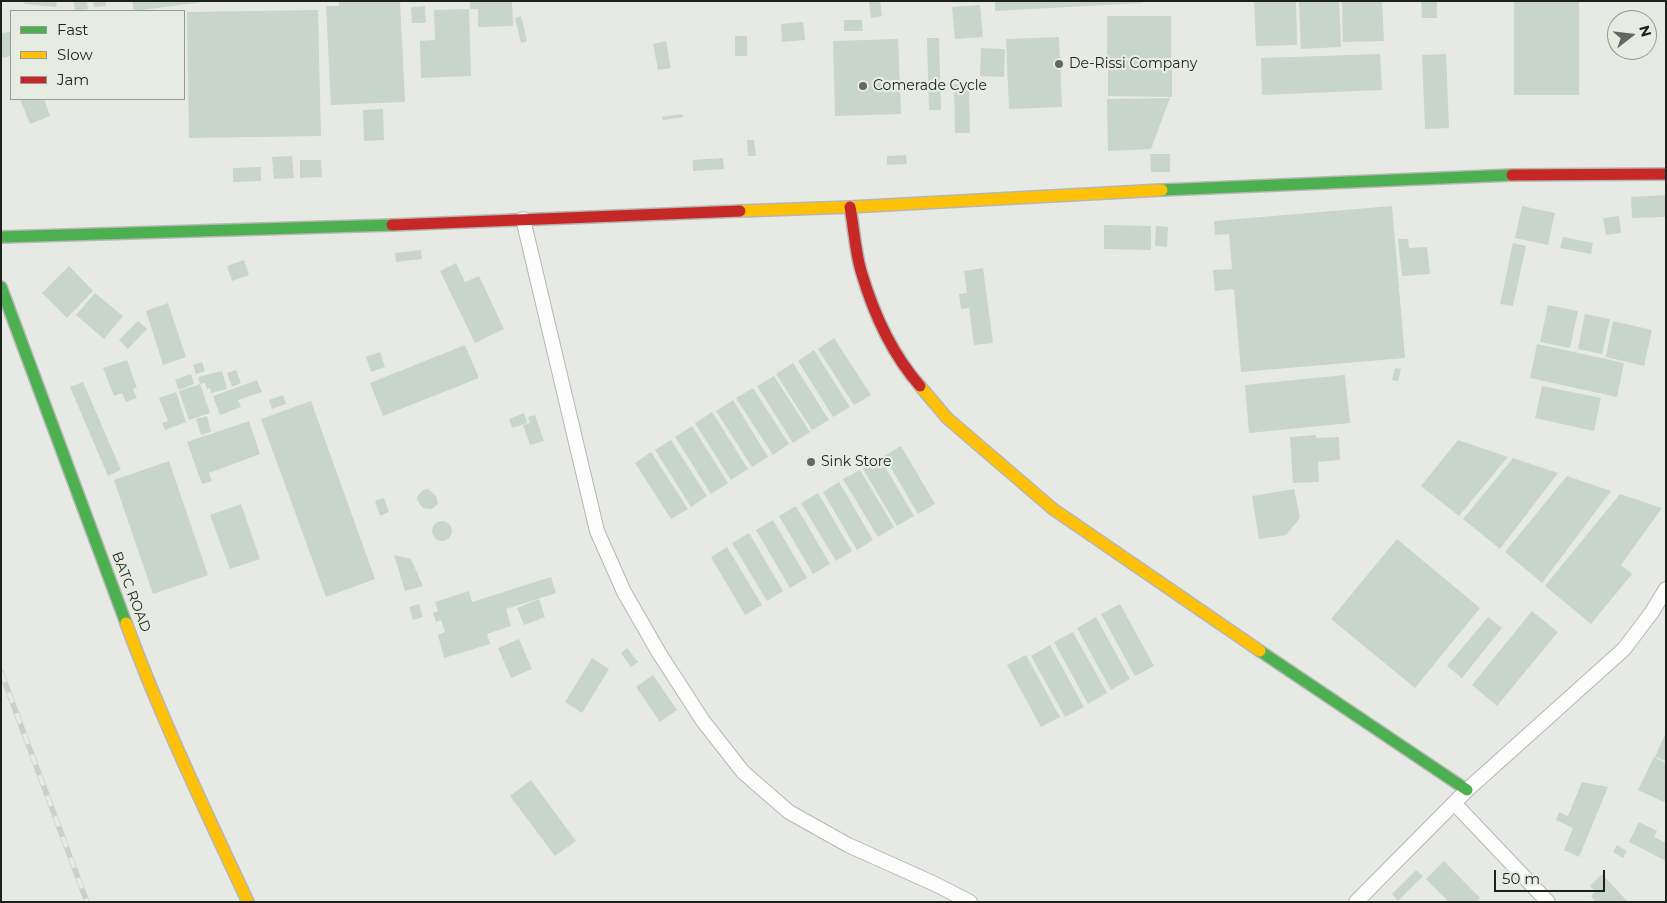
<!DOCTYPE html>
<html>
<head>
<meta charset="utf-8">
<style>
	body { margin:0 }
	#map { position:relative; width:1667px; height:903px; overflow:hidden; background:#e7eae4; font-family:Montserrat,sans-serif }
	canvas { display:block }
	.frame { position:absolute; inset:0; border:2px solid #1e201c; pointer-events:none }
	.legend { position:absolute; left:10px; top:10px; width:175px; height:90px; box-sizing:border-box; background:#e7ece2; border:1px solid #979a93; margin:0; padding:6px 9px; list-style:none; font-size:15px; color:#1e201c }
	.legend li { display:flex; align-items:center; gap:10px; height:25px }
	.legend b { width:25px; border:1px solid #979a93 }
	.north { position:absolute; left:1607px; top:10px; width:50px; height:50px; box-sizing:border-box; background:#e7ece2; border:1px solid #979a93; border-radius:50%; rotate:74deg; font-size:14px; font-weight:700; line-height:20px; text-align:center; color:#1e201c }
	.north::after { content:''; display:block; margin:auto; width:18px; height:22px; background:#646762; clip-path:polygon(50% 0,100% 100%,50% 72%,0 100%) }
	.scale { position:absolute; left:1494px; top:870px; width:111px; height:22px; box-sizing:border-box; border:2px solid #1e201c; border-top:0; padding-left:6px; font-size:15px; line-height:18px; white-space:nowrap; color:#1e201c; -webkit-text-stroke:4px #e7ece2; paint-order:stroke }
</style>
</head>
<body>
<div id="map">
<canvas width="1667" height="903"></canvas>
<div class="frame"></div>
<ul class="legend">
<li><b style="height:6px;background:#4caf50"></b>Fast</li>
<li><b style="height:6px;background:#ffc107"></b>Slow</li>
<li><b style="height:6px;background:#c62828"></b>Jam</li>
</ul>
<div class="north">N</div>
<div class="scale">50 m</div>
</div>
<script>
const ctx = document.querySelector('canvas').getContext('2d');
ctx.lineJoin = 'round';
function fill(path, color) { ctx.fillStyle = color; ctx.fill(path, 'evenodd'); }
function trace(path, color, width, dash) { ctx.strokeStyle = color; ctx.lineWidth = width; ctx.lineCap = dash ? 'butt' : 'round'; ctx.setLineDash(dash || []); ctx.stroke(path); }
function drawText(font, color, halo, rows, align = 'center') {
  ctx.font = font + ' Montserrat,sans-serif'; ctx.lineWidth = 4.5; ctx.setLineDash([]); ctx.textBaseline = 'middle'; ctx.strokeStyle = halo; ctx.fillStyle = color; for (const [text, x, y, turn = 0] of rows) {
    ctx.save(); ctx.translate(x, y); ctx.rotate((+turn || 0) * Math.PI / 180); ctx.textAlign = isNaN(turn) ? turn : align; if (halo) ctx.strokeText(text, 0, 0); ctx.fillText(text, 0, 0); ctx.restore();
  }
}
fill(new Path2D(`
	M24 1H57L56 7 24 4Z
	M74 1H87L88 9 75 11Z
	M93 1H105L106 6 94 7Z
	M132 1H204V2L134 11Z
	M339 1H400L405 102 331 105 326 6H339Z
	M470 1H512L513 26 478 27V9H470Z
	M869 1H880L882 16 871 18Z
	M995 1H1143V3L995 11Z
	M1254 1H1296L1297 45 1256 46Z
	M1299 1H1339L1341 47 1301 49Z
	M1342 1H1382L1384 41 1343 42Z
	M1421 1H1437V18H1422Z
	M1514 1H1579V95H1514Z
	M980 5 983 37 955 39 952 7Z
	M425 6 426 23H412L411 7Z
	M469 9 471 76 421 78 420 41 435 40 434 10Z
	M318 10 321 136 189 138 187 12Z
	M521 16 527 41 521 43 515 18Z
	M1107 16H1171V59L1107 58Z
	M844 20H862L863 31H844Z
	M803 22 805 40 782 42 781 24Z
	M11 32V56L1 58V33Z
	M735 36H747V56H735Z
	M1059 37 1062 107 1009 109 1006 39Z
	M927 38H939L941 110H929Z
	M898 39 901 114 835 116 833 41Z
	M666 41 671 68 658 70 653 44Z
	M981 48 1005 49 1004 77 980 76Z
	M1380 54 1382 90 1262 95 1261 58Z
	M1446 54 1449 128 1425 129 1422 55Z
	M1108 60H1172V97L1108 96Z
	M954 84H969L970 133H955Z
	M1170 98 1151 149 1108 151 1107 99Z
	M20 99H44L50 116 30 124Z
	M383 109 384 140 364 141 363 110Z
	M682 114 683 117 663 120 662 117Z
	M747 140H754L756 156H748Z
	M1150 154H1170V172H1151Z
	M906 155 907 164 887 165V156Z
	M292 156 294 178 274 179 272 157Z
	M723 158 724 169 693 171V160Z
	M300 160H321L322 177 300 178Z
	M261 167V181L233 182V168Z
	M1666 195V217L1632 218 1631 197Z
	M1392 206 1405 358 1241 372 1234 289 1215 291 1213 270 1232 269 1229 234 1215 235 1214 221Z
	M1522 206 1555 213 1548 245 1515 238Z
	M1619 216 1621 233 1606 235 1603 218Z
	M1104 225 1151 226V250L1104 249Z
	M1156 226 1168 227 1167 247 1155 246Z
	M1563 237 1593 243 1591 254 1560 248Z
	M1398 239H1408L1409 248 1427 247 1430 274 1402 276Z
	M1513 243 1526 246 1513 306 1500 304Z
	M421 250 422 259 396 262 395 253Z
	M244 260 249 275 232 281 227 266Z
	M456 263 465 282 479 276 504 329 475 343 440 271Z
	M69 266 93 291 67 318 42 293Z
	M983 268 993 343 974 345 969 308 961 309 959 294 967 293 964 271Z
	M95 293 123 316 104 339 76 315Z
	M168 303 186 357 163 365 146 311Z
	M1548 305 1578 311 1570 348 1540 342Z
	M1585 314 1610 319 1602 354 1578 349Z
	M138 321 147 329 128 349 119 340Z
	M1613 321 1652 330 1644 366 1606 357Z
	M834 338 871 395 854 405 818 349Z
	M1537 344 1624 363 1617 397 1530 378Z
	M465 345 479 378 383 416 370 383Z
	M814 350 850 407 833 417 798 361Z
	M380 352 385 367 371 372 366 357Z
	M127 360 137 388 133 389 137 398 126 402 122 393 114 396 103 368Z
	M202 362 205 371 196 374 193 365Z
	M793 363 829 420 812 430 776 374Z
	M1395 368 1401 369 1398 381 1392 380Z
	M236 370 241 383 232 387 227 373Z
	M222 371 227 389 211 393 210 388 207 389 205 383 200 384 198 377Z
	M191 374 194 384 179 390 175 380Z
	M1345 375 1350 423 1249 433 1245 385Z
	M774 376 810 432 793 443 757 386Z
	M257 380 262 392 238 400 241 407 220 415 213 396Z
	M83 382 121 470 108 476 70 387Z
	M200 384 210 413 189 420 179 391Z
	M1542 386 1601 398 1594 431 1535 418Z
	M753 388 789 444 773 455 736 398Z
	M176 392 186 422 165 430 162 423 168 421 159 398Z
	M283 395 286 404 272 409 269 400Z
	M733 400 768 457 752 467 716 411Z
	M311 401 375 579 326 597 261 419Z
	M712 412 748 469 731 480 695 423Z
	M524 413 527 423 512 428 509 419Z
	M535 415 544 441 530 445 523 425 530 423 528 417Z
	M207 416 211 432 201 435 196 419Z
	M249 421 260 454 209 473 212 481 202 484 187 442Z
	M692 426 728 483 711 494 675 437Z
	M1316 435V438L1339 437 1340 460 1318 462 1319 482 1293 483 1290 437Z
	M671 440 707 496 691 507 655 450Z
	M1458 440 1508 457 1459 516 1421 486Z
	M901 446 935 504 918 514 884 456Z
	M651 452 688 509 671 519 635 463Z
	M880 458 914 516 897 526 863 469Z
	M1513 458 1558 473 1500 549 1463 519Z
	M169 461 208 575 153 594 114 480Z
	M860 470 894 527 878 537 843 479Z
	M1567 476 1611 491 1542 583 1505 552Z
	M839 482 873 540 857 550 823 492Z
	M428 489 436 496 438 504 432 509 423 508 419 503 417 498 419 494 423 490Z
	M1294 489 1300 518 1286 535 1259 539 1252 496Z
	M818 493 852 551 836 561 801 503Z
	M1620 494 1662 508 1621 565 1632 574 1591 624 1545 586Z
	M384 498 389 512 380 516 375 501Z
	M241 504 260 559 230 569 210 515Z
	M796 506 830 564 813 574 779 516Z
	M773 520 807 578 790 588 756 530Z
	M432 531a10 10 0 1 1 20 0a10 10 0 1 1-20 0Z
	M749 533 783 591 767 601 732 543Z
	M1397 539 1480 608 1415 688 1331 619Z
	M727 547 762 605 745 615 711 557Z
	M394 555 411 559 423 586 405 591Z
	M551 577 556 593 506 609 511 626 487 634 490 644 444 658 438 635 445 632 441 620 436 622 433 613 438 611 435 602 469 591 472 602Z
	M539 599 545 617 524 625 517 608Z
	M419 604 423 617 413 620 409 607Z
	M1120 604 1154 666 1135 676 1101 614Z
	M1532 611 1558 632 1497 706 1472 685Z
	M1096 617 1130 679 1111 690 1077 628Z
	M1488 617 1502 628 1462 678 1447 666Z
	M1073 632 1107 693 1088 704 1054 642Z
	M519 639 532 669 511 678 498 648Z
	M1050 645 1084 707 1065 717 1031 656Z
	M627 648 638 662 631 667 621 653Z
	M1026 655 1060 717 1041 727 1007 665Z
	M592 658 609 669 582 713 565 702Z
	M653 675 677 710 660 722 636 687Z
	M1666 732V761L1655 757Z
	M1654 757 1666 763V803L1638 790Z
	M531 780 576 841 555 856 510 796Z
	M1582 782 1608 787 1579 857 1564 850 1573 828 1556 820 1559 812 1568 816Z
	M1639 822 1657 831 1654 837 1666 843V861L1629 842Z
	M1617 845 1627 851 1623 858 1613 852Z
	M1444 861 1480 898 1477 902H1449L1426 879Z
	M1416 870 1423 876 1398 901 1392 894Z
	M1602 874 1628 902H1596L1591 896 1595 892 1590 886Z`), '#c7d5cb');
const street = new Path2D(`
	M523 219 597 531 624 592 659 653 703 721 743 772 789 812 848 845 935 884 970 902
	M1455 804 1548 902
	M1356 902 1467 790 1624 649 1652 612 1666 589`);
const fast = new Path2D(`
	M1162 190 1512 175
	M1 237 392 225
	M1 287 126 623
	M1260 651 1467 790`);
const slow = new Path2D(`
	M740 211 850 207 1162 190
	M920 386 947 418 1053 509 1260 651
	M126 623C161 718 205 810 248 902`);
const jam = new Path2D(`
	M1512 175 1666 174
	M850 207C854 228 855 251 861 271 873 312 892 354 920 386
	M392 225 740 211`);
trace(street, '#b5b7b3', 16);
trace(fast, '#b5b7b3', 14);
trace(slow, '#b5b7b3', 14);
trace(jam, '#b5b7b3', 14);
trace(street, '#fbfcfb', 14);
trace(fast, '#4caf50', 11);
trace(slow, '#ffc107', 11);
trace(jam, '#c62828', 11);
const rail = new Path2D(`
	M1 672 87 902`);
trace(rail, '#cecfcd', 5.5);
trace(rail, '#e7ece2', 4, [11]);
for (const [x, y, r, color] of [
	[1059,64,5,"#646762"],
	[863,86,5,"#646762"],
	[811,462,5,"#646762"]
]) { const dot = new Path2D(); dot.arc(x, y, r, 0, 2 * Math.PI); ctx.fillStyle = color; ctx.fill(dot); trace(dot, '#e7ece2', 2); }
drawText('14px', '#1e201c', '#e7ece2', [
	["De-Rissi Company",1069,64],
	["Comerade Cycle",873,86],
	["Sink Store",821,462]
], 'left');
drawText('14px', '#1e201c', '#e7ece2', [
	["BATC ROAD",131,592,69]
]);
</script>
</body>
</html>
